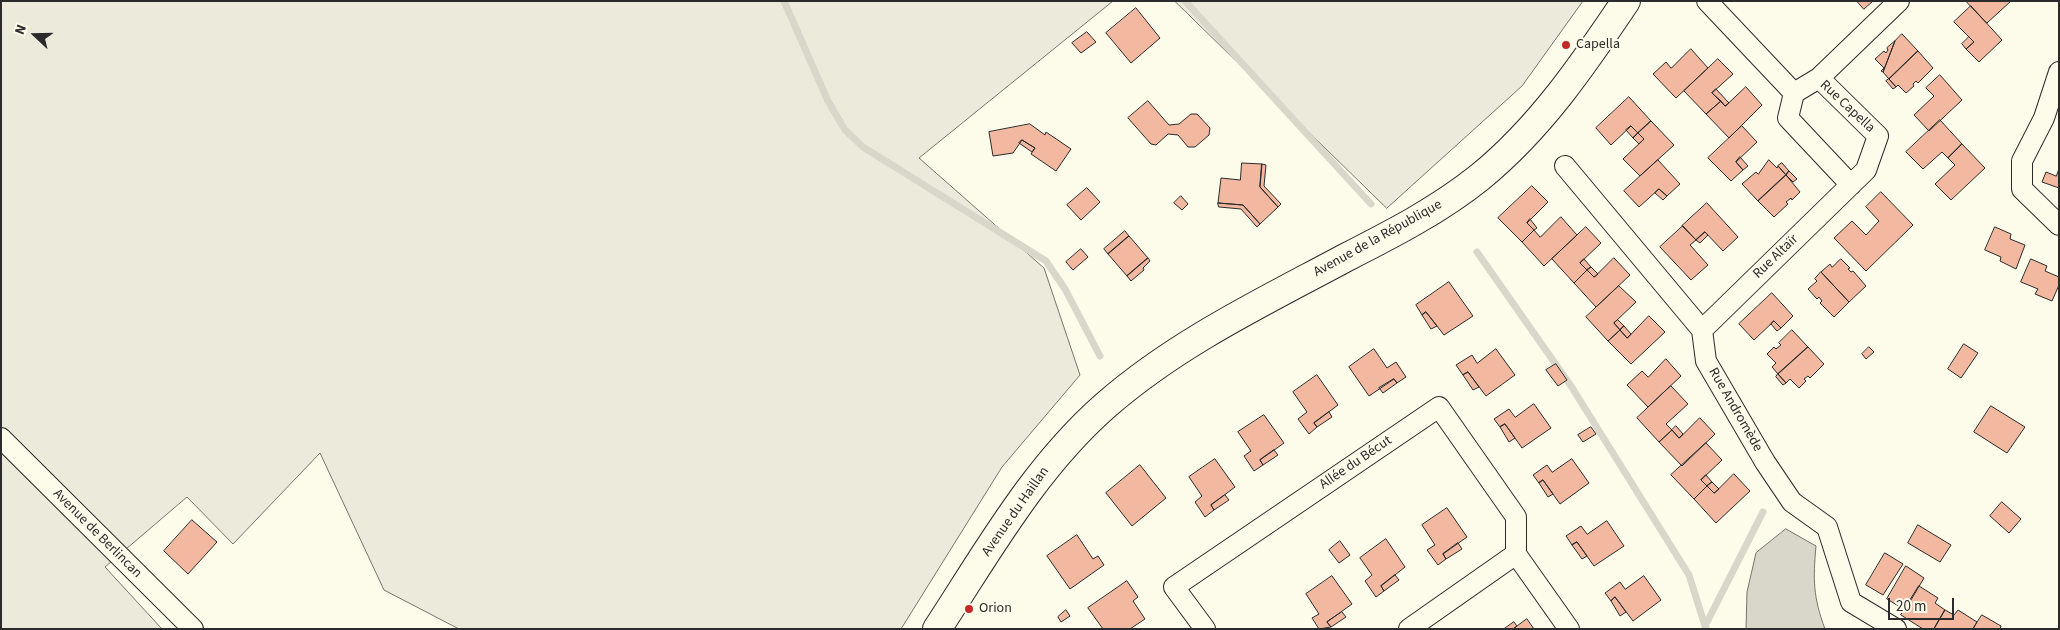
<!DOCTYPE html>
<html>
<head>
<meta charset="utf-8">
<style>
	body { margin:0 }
	#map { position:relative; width:2060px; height:630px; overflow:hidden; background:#fdfbea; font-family:"Source Sans 3",sans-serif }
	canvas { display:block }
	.frame { position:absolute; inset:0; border:2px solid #2b2b2b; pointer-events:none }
	.north { position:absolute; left:10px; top:10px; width:50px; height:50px; -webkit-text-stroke:4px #fdfbea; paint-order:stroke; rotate:291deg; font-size:14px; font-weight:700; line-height:20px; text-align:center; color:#2b2b2b }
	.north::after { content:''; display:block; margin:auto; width:18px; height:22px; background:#2b2b2b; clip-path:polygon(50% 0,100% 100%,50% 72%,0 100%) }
	.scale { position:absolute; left:1888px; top:598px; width:66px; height:22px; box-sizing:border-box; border:2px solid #2b2b2b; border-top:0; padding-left:6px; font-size:15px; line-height:18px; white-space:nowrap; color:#2b2b2b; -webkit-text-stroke:4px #fdfbea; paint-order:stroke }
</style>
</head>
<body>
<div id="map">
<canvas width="2060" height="630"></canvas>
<div class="frame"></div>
<div class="north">N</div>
<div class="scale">20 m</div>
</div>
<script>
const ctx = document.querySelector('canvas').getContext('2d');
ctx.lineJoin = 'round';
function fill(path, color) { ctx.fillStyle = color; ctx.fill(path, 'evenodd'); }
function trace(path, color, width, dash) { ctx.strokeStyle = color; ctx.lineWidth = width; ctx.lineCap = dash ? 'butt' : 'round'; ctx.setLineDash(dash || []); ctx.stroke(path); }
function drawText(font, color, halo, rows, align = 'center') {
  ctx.font = font + ' "Source Sans 3",sans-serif'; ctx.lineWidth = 4; ctx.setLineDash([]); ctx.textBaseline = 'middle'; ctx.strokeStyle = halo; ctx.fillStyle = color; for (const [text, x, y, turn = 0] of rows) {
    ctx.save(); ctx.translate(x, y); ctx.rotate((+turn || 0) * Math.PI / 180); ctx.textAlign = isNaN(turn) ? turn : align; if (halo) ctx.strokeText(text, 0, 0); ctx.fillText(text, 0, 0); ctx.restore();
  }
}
const green = new Path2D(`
	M1 1H1113L919 158 1044 268 1080 375 1002 467 901 629H459L384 590 320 453 233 544 187 497 105 567 162 629H1Z
	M1175 1H1583L1522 86 1387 208Z`);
fill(green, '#ecebdb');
trace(green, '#74746e', 1);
const water = new Path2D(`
	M1786 529 1816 546C1813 579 1813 597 1825 629H1746L1747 592 1756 553Z`);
fill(water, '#d8d7c9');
trace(water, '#74746e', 1);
trace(new Path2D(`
	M784 1 828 101 845 130 863 147 1046 261 1065 289 1100 356
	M1185 1 1371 204
	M1477 252 1571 386 1689 575 1705 626
	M1706 628 1705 626 1763 512`), '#d8d7c9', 7);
const building = new Path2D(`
	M1857 1H1873L1864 9Z
	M1966 1H2011L1987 23Z
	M1971 6 2002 40 1979 62 1966 49 1974 42 1954 22Z
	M1136 8 1160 38 1131 63 1106 33Z
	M1087 32 1096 42 1081 53 1072 43Z
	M1902 34 1918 51 1889 79 1883 72 1895 41Z
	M1969 37 1974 42 1966 49 1962 44Z
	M1895 41 1883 72 1881 71 1884 68 1875 59 1884 51 1886 53 1888 50 1887 48Z
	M1691 49 1708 68 1676 98 1653 74 1666 62 1671 68Z
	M1918 51 1933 68 1918 83 1916 81 1913 84 1914 86 1906 93 1898 85 1896 87 1889 79Z
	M1718 59 1733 74 1712 93 1721 101 1706 114 1684 91Z
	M1940 75 1962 100 1929 131 1914 115 1934 96 1926 88Z
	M1889 79 1896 87 1893 89 1886 81Z
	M1746 87 1762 105 1729 138 1706 114 1721 101 1725 106Z
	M1716 89 1729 103 1725 106 1712 93Z
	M1629 97 1651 121 1638 133 1631 126 1611 145 1596 128Z
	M1148 101 1169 125 1179 124 1191 114H1197L1210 128 1209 135 1195 147H1188L1178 135 1168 134 1156 145 1151 144 1128 118Z
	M1940 120 1962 144 1948 158 1942 152 1923 169 1906 152Z
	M1651 121 1674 145 1640 176 1623 159 1644 139 1638 133Z
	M1030 124 1045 135 1046 132 1071 149 1056 171 1031 154 1035 148 1022 140 1013 153 993 156 989 132Z
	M1631 126 1638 133 1633 138 1626 130Z
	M1742 126 1757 142 1736 162 1743 170 1731 181 1708 158Z
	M1638 133 1644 139 1639 144 1633 138Z
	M1022 140 1035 148 1032 152 1019 143Z
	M1962 144 1985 168 1951 200 1935 184 1955 165 1948 158Z
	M1740 157 1748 166 1743 170 1736 162Z
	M1658 160 1680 184 1667 196 1659 189 1639 207 1624 191Z
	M1769 160 1777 168 1778 166 1786 175 1758 201 1742 184 1756 172 1758 174Z
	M1242 163 1262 164 1260 187 1278 207 1260 224 1243 205 1218 203 1221 178 1240 180Z
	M1782 163 1789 171 1786 175 1778 166Z
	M1262 164 1266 165 1264 186 1281 204 1278 207 1260 187Z
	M2059 169V188L2042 182 2046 172 2056 176Z
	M1789 171 1797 179 1793 182 1786 175Z
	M1786 175 1800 192 1792 200 1791 198 1786 202 1788 204 1774 217 1758 201Z
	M1532 186 1548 202 1527 223 1534 230 1522 242 1498 218Z
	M1087 188 1100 202 1081 220 1067 205Z
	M1659 189 1667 196 1663 200 1655 193Z
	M1881 192 1913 225 1866 271 1834 238 1852 221 1866 235 1879 221 1866 207Z
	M1181 196 1188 204 1182 210 1174 203Z
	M1218 203 1243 205 1260 224 1257 227 1241 209 1219 207Z
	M1707 203 1738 237 1723 251 1705 232 1696 240 1682 226Z
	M1561 217 1577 235 1544 266 1522 242 1534 230 1540 237Z
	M1530 219 1537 228 1534 230 1527 223Z
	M1683 226 1696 240 1690 245 1708 265 1691 280 1660 247Z
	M1586 227 1601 243 1580 263 1587 270 1574 283 1552 259Z
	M1995 227 2011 234 2010 239 2025 245 2016 269 2000 261 2001 257 1985 250Z
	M1125 231 1129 236 1108 254 1104 249Z
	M1705 232 1708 235 1700 243 1696 240Z
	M1129 236 1148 258 1127 276 1108 254Z
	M1081 249 1088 257 1073 270 1066 262Z
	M1148 258 1150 261 1143 268 1144 270 1131 281 1127 276Z
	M1614 258 1630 275 1596 307 1574 283 1587 270 1594 277Z
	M1584 259 1591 267 1587 270 1580 263Z
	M1841 259 1850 268 1848 269 1851 272 1853 271 1866 286 1849 302 1821 272 1830 264 1832 267Z
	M2031 259 2047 266 2045 271 2059 277V285L2052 301 2035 294 2038 289 2021 282Z
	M1591 267 1598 274 1594 277 1587 270Z
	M1821 272 1849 302 1834 317 1820 303 1822 301 1819 297 1817 299 1808 289 1817 281 1815 279Z
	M1449 282 1473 316 1444 335 1426 312 1422 315 1416 305Z
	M1619 286 1636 302 1614 323 1620 330 1608 341 1586 317Z
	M1772 293 1793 316 1781 328 1774 321 1754 340 1739 324Z
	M1426 312 1437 326 1431 329 1422 315Z
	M1649 316 1665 332 1631 364 1608 341 1620 330 1627 338Z
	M1618 320 1624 326 1620 330 1614 323Z
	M1774 321 1781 328 1777 331 1771 324Z
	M1624 326 1631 334 1627 338 1620 330Z
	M1792 330 1808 347 1778 374 1772 367 1776 363 1767 354 1774 347 1776 349 1781 345 1779 343Z
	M1964 344 1978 353 1961 378 1948 369Z
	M1808 347 1824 364 1810 378 1808 376 1804 379 1806 381 1799 388 1790 379 1786 383 1778 374Z
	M1869 347 1874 352 1866 359 1862 354Z
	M1374 349 1387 368 1396 362 1406 377 1397 383 1394 379 1369 396 1349 367Z
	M1496 349 1515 375 1486 396 1468 372 1463 375 1456 365 1472 355 1477 363Z
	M1666 359 1681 376 1648 407 1627 385 1642 371 1648 377Z
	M1556 364 1567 380 1558 386 1546 370Z
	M1468 372 1479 387 1473 390 1463 375Z
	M1778 374 1786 383 1783 385 1776 377Z
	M1317 375 1338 405 1314 423 1317 427 1309 434 1298 419 1307 412 1293 392Z
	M1394 379 1397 383 1383 393 1379 388Z
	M1671 386 1688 404 1666 424 1672 430 1659 442 1637 418Z
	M1534 404 1551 428 1522 448 1505 424 1500 427 1494 419 1509 409 1515 417Z
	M1991 406 2025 427 2007 453 1974 432Z
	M1329 412 1332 417 1317 427 1314 423Z
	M1264 415 1284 443 1260 460 1263 465 1254 471 1244 456 1251 451 1238 432Z
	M1700 418 1715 434 1682 466 1659 442 1672 430 1679 438Z
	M1505 424 1515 438 1509 442 1500 427Z
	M1676 426 1683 434 1679 438 1672 430Z
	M1591 427 1596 434 1583 442 1578 435Z
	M1706 443 1722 460 1701 480 1707 486 1694 499 1671 475Z
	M1274 450 1278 455 1263 465 1260 460Z
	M1215 459 1235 487 1211 505 1214 510 1205 517 1195 502 1202 496 1189 477Z
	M1572 459 1589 483 1560 504 1543 480 1539 483 1533 475 1547 465 1552 472Z
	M1140 465 1166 498 1132 526 1106 493Z
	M1734 474 1750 491 1716 523 1694 499 1707 486 1714 493Z
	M1706 475 1712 482 1707 486 1701 480Z
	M1543 480 1553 494 1548 497 1539 483Z
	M1712 482 1719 489 1714 493 1707 486Z
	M1225 495 1229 500 1214 510 1211 505Z
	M2002 502 2021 519 2009 533 1990 516Z
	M1447 508 1467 537 1443 554 1446 559 1438 565 1427 550 1435 545 1422 525Z
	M192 520 217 542 188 574 164 551Z
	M1607 521 1624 546 1594 566 1577 542 1572 545 1566 536 1581 526 1587 534Z
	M1918 525 1951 545 1940 562 1908 543Z
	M1077 535 1093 559 1098 556 1104 565 1070 589 1047 556Z
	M1386 539 1405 567 1381 586 1384 591 1376 597 1365 581 1372 575 1360 558Z
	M1340 541 1350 555 1339 563 1329 550Z
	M1577 542 1587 556 1582 559 1572 545Z
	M1458 543 1462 549 1446 559 1443 554Z
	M1885 553 1903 564 1883 595 1866 585Z
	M1906 566 1924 578 1905 610 1887 599Z
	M1395 575 1399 580 1384 591 1381 586Z
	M1332 576 1352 604 1327 622 1331 627 1319 629 1312 618 1319 614 1306 594Z
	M1644 576 1661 600 1633 621 1615 597 1611 601 1605 593 1620 582 1625 589Z
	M1127 581 1138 597 1133 601 1145 619 1130 629H1103L1088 608Z
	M1919 586 1938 598 1935 603 1945 610 1934 629H1923L1901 615Z
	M1615 597 1626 612 1620 616 1611 601Z
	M1066 610 1070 616 1061 622 1058 617Z
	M1945 610 1954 615 1958 610 1977 622 1973 629H1934Z
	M1342 612 1346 617 1331 627 1327 622Z
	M1982 615 2001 626 2000 629H1973Z
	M1527 619 1534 629H1513L1517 626Z
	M1514 622 1517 626 1513 629H1504Z`);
fill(building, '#f2b8a0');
trace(building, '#2b2b2b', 1);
const street = new Path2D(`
	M1707 1 1794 93 1788 118 1851 185
	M2059 72 2044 118 2022 161V189L2059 225
	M1819 78 1899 1
	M1565 166 1702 330 1706 361 1765 462 1792 502 1827 527 1851 602 1896 629
	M1702 330 1866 170 1878 136 1819 78 1794 93
	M1 438 193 629
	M1205 629 1174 587 1439 407 1516 517V554
	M1409 629 1516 554 1569 629`);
const secondary = new Path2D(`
	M937 629C988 551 1035 467 1106 405 1177 343 1263 302 1345 258 1392 234 1439 210 1480 177 1540 128 1583 65 1626 1`);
trace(street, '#2b2b2b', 22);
trace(secondary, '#2b2b2b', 30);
trace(street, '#fdfbea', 20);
trace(secondary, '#fdfbea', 28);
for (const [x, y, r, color] of [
	[1566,45,5,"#c62828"],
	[969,609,5,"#c62828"]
]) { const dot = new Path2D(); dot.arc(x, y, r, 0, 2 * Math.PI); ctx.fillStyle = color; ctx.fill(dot); trace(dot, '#fdfbea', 2); }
drawText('14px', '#2b2b2b', '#fdfbea', [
	["Capella",1576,45],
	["Orion",979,609]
], 'left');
drawText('14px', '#2b2b2b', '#fdfbea', [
	["Rue Capella",1847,107,43],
	["Avenue de la République",1378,239,-29],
	["Rue Altaïr",1776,257,-44],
	["Rue Andromède",1735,410,60],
	["Allée du Bécut",1356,463,-34],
	["Avenue du Haillan",1016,512,-55],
	["Avenue de Berlincan",97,534,45]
]);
</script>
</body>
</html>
